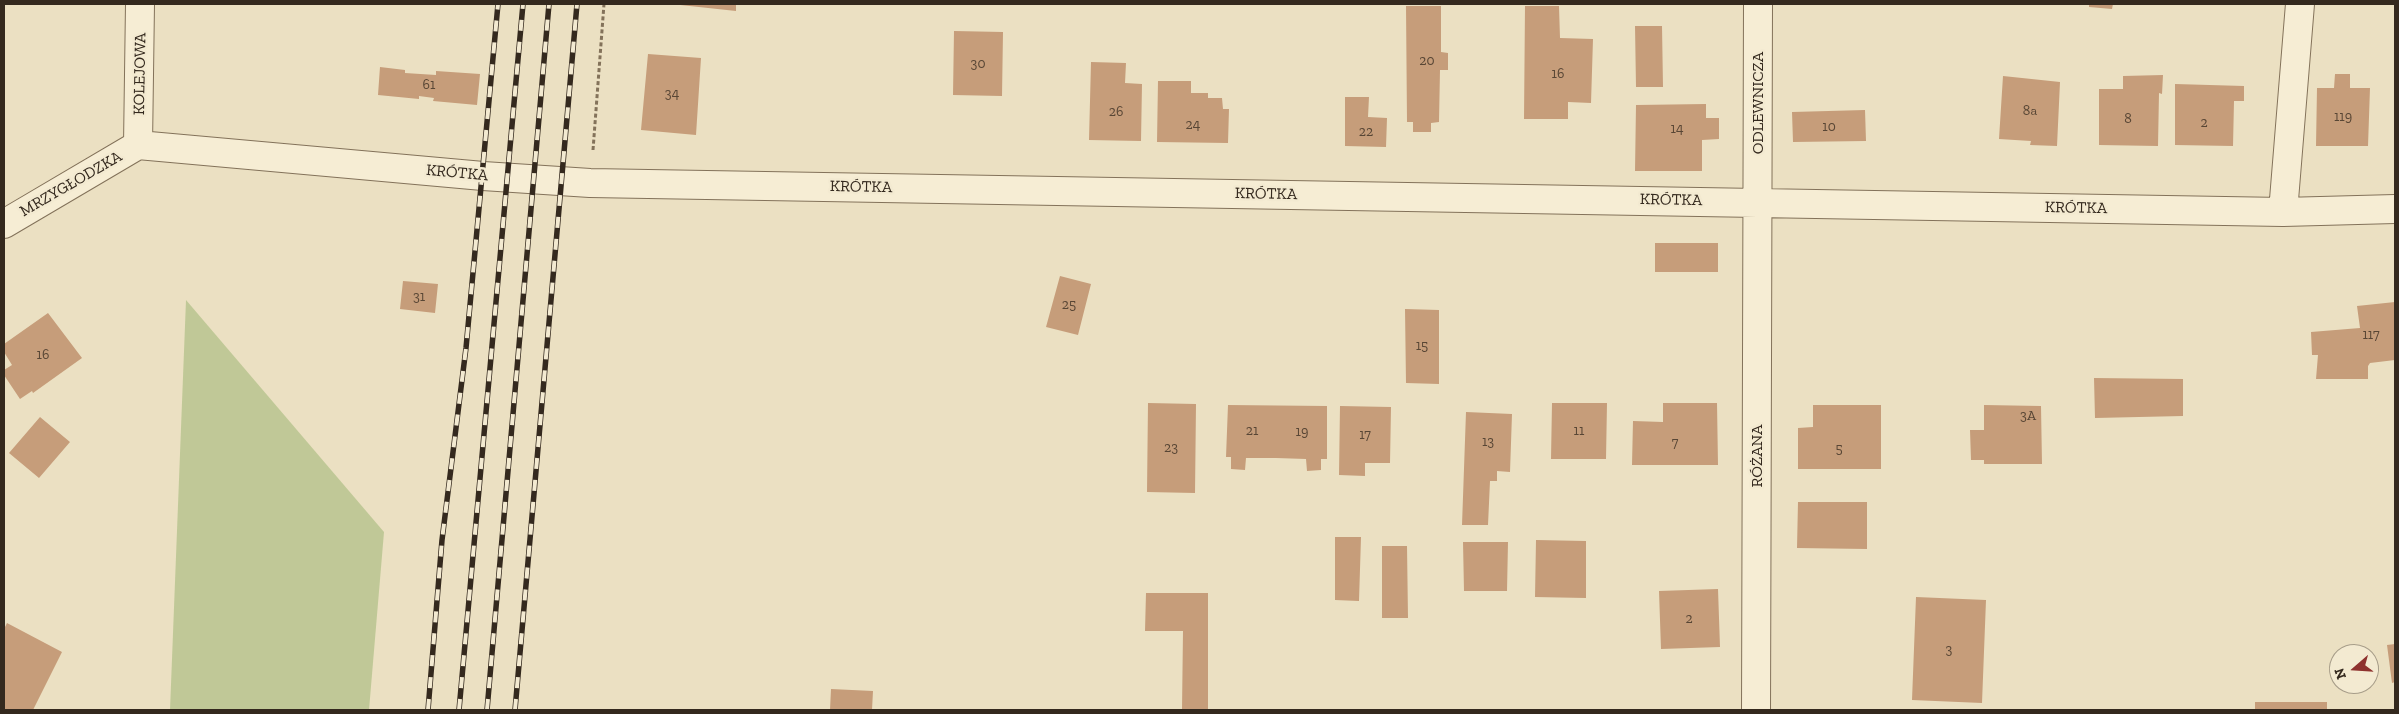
<!DOCTYPE html>
<html>
<head>
<meta charset="utf-8">
<style>
	body { margin:0 }
	#map { position:relative; width:2399px; height:714px; overflow:hidden; background:#ebe0c2; font-family:"Zilla Slab",serif }
	canvas { display:block }
	.frame { position:absolute; inset:0; border:5px solid #34291e; pointer-events:none }
	.north { position:absolute; left:2329px; top:644px; width:50px; height:50px; box-sizing:border-box; background:#f3ead1; border:1px solid #a79d89; border-radius:50%; rotate:251deg; font-size:14px; font-weight:700; line-height:20px; text-align:center; color:#34291e }
	.north::after { content:''; display:block; margin:auto; width:18px; height:22px; background:#8e322e; clip-path:polygon(50% 0,100% 100%,50% 72%,0 100%) }
</style>
</head>
<body>
<div id="map">
<canvas width="2399" height="714"></canvas>
<div class="frame"></div>
<div class="north">N</div>
</div>
<script>
const ctx = document.querySelector('canvas').getContext('2d');
ctx.lineJoin = 'round';
function fill(path, color) { ctx.fillStyle = color; ctx.fill(path, 'evenodd'); }
function trace(path, color, width, dash) { ctx.strokeStyle = color; ctx.lineWidth = width; ctx.lineCap = dash ? 'butt' : 'round'; ctx.setLineDash(dash || []); ctx.stroke(path); }
function drawText(font, color, halo, rows, align = 'center') {
  ctx.font = font + ' "Zilla Slab",serif'; ctx.lineWidth = 5; ctx.setLineDash([]); ctx.textBaseline = 'middle'; ctx.strokeStyle = halo; ctx.fillStyle = color; for (const [text, x, y, turn = 0] of rows) {
    ctx.save(); ctx.translate(x, y); ctx.rotate((+turn || 0) * Math.PI / 180); ctx.textAlign = isNaN(turn) ? turn : align; if (halo) ctx.strokeText(text, 0, 0); ctx.fillText(text, 0, 0); ctx.restore();
  }
}
fill(new Path2D(`
	M186 300 384 532 369 710H170Z`), '#c0c897');
fill(new Path2D(`
	M671 4H736V11Z
	M2089 4H2113L2112 9 2089 7Z
	M1406 6H1441V52L1448 53V70H1440L1439 122 1431 123V132H1413V122H1407Z
	M1525 6H1559L1560 38 1593 39 1591 103 1568 102V119H1524Z
	M1635 26H1662L1663 87H1636Z
	M954 31 1003 32 1002 96 953 95Z
	M648 54 701 58 696 135 641 130Z
	M1091 62 1126 63 1125 83 1142 84 1141 141 1089 140Z
	M380 67 405 70V73L436 75V71L480 74 477 105 433 101 434 98 419 96V99L378 95Z
	M2335 74H2350V88H2370L2368 146H2316L2317 88H2334Z
	M2163 75 2162 94 2159 93 2158 146 2099 145V89H2123V76Z
	M2003 76 2060 82 2057 146 2030 145 2031 141 1999 139Z
	M1158 81H1191V93H1208V98H1222L1223 109H1229L1228 143 1157 142Z
	M2175 84 2244 86V101H2234L2233 146 2175 145Z
	M1345 97H1369L1368 117 1387 118 1386 147 1345 146Z
	M1706 104V118H1719V139L1702 140V171H1635L1636 105Z
	M1865 110 1866 141 1793 142 1792 112Z
	M1655 243H1718V272H1655Z
	M1060 276 1091 284 1078 335 1046 327Z
	M403 281 438 284 435 313 400 309Z
	M2395 302V360L2370 363 2368 366V379H2316L2318 355H2312L2311 332 2360 328 2357 306Z
	M1405 309 1439 310V384L1406 383Z
	M48 313 82 358 33 393 32 391 20 399 4 375V370L12 365 4 352V344Z
	M2094 378 2183 379V416L2095 418Z
	M1148 403 1196 404 1195 493 1147 492Z
	M1552 403H1607L1606 459H1551Z
	M1663 403H1717L1718 465H1632L1633 421 1663 422Z
	M1228 405 1327 406V459H1321V470L1307 471 1306 459 1276 458H1246L1245 470 1231 469V457H1226Z
	M1813 405H1881V469H1798V428L1813 427Z
	M1984 405 2041 406 2042 464H1984V460H1971L1970 430H1984Z
	M1340 406 1391 407 1390 463H1365V476L1339 475Z
	M1466 412 1512 414 1510 472 1497 471V481H1490L1488 525H1462Z
	M40 417 70 442 39 478 9 453Z
	M1798 502H1867V549L1797 548Z
	M1335 537H1361L1359 601 1335 600Z
	M1536 540 1586 541V598L1535 597Z
	M1463 542H1508L1507 591H1464Z
	M1382 546H1407L1408 618H1382Z
	M1718 589 1720 647 1661 649 1659 591Z
	M1146 593H1208V710H1182L1183 631H1145Z
	M1916 597 1986 600 1982 703 1912 700Z
	M7 623 62 652 33 710H4V629Z
	M2395 644V682L2392 683 2387 645Z
	M831 689 873 691 872 710H830Z
	M2255 702H2327V710H2255Z`), '#c69d7a');
const minor = new Path2D(`
	M138 145 483 176 590 183 2283 212 2395 209
	M138 145 140 4
	M2283 212 2300 4
	M4 224 138 145
	M1756 710 1758 4`);
trace(minor, '#83725a', 30);
trace(new Path2D(`
	M593 150 604 4`), '#83725a', 3, [4, 2.5]);
trace(minor, '#f6edd4', 28);
const rail = new Path2D(`
	M428 710 442 540 466 348 498 4
	M459 710 523 4
	M487 710 549 4
	M515 710 577 4`);
trace(rail, '#34291e', 5.5);
trace(rail, '#f3ead1', 4, [11]);
drawText('14px', '#584635', null, [
	["20",1427,61],
	["30",978,64],
	["16",1558,74],
	["61",429,85],
	["34",672,94],
	["8a",2030,111],
	["26",1116,112],
	["119",2343,117],
	["8",2128,119],
	["2",2204,123],
	["24",1193,125],
	["10",1829,127],
	["14",1677,129],
	["22",1366,132],
	["31",419,297],
	["25",1069,305],
	["117",2371,335],
	["15",1422,346],
	["16",43,355],
	["3A",2028,416],
	["21",1252,431],
	["11",1579,431],
	["19",1302,432],
	["17",1365,435],
	["13",1488,442],
	["7",1675,443],
	["23",1171,448],
	["5",1839,449],
	["2",1689,619],
	["3",1949,650]
]);
drawText('16px', '#34291e', '#f3ead1', [
	["KOLEJOWA",140,74,-89],
	["ODLEWNICZA",1758,103,-90],
	["KRÓTKA",457,173,5],
	["MRZYGŁODZKA",71,184,-30],
	["KRÓTKA",861,187,1],
	["KRÓTKA",1266,194,1],
	["KRÓTKA",1671,200,1],
	["KRÓTKA",2076,208,1],
	["RÓŻANA",1757,456,-90]
]);
</script>
</body>
</html>
